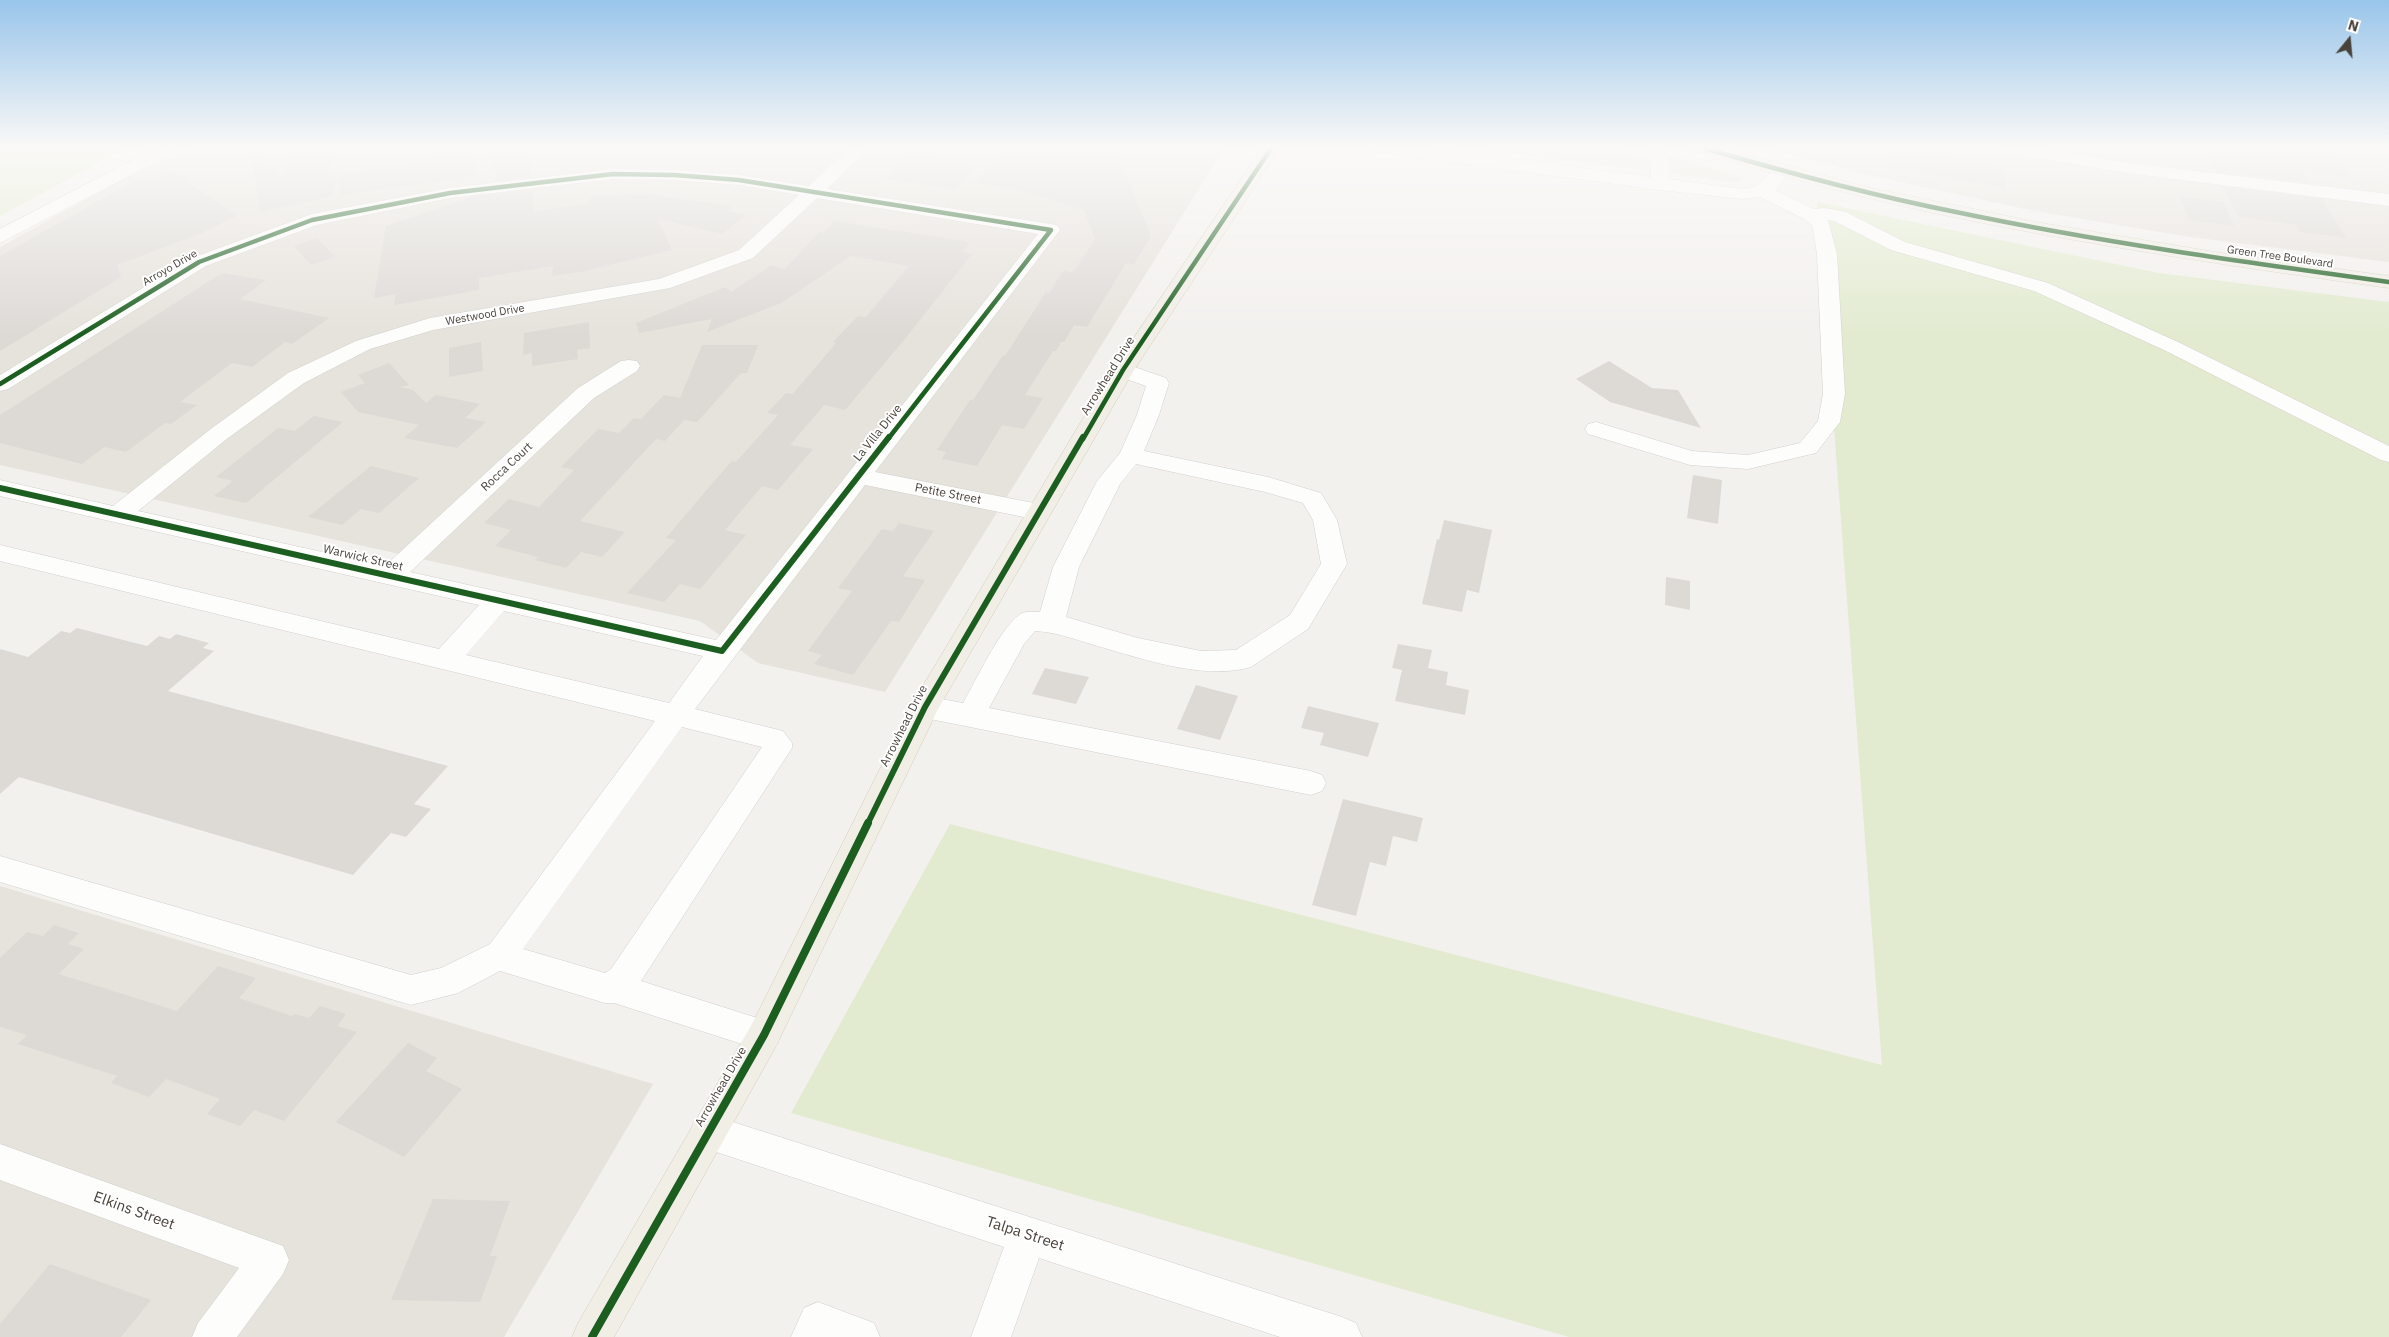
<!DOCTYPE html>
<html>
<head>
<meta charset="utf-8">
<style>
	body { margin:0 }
	#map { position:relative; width:2389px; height:1337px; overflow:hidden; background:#f3f1ee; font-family:"IBM Plex Sans",sans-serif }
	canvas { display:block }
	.north { position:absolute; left:2324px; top:15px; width:50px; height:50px; -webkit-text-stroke:4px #fff; paint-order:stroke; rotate:17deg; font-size:14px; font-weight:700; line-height:20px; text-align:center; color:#49423a }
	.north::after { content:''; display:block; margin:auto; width:18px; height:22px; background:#49423a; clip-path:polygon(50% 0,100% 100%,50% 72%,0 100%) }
</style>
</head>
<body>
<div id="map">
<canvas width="2389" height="1337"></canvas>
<div class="north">N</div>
</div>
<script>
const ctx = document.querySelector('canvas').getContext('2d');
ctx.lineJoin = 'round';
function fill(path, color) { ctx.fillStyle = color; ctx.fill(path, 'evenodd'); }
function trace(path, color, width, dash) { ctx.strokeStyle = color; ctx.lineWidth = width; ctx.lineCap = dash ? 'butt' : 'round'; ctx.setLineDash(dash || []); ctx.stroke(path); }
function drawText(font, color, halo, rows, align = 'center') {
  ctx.font = font + ' "IBM Plex Sans",sans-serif'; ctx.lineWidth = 4; ctx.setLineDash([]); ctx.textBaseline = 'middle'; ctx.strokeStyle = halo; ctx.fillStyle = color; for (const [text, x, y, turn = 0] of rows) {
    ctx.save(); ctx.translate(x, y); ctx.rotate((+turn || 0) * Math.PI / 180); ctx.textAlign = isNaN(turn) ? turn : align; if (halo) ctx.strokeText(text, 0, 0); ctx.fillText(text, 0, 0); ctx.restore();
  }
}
fill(new Path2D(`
	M206 147H1225L885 692 758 663 700 621 0 465V247L124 178 175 156Z
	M1764 147H2321L2389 155V262L2190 237 2029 210 1863 174Z
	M0 886 653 1084 504 1337H0Z`), '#e6e2dc');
fill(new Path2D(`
	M1463 147H1647L1742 178 1740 182H1734Z`), '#ede5db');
fill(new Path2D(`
	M0 147H128L0 216Z
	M2321 147H2389V155Z
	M1817 202 2159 273 2389 302V1337H1569L791 1113 950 824 1882 1065Z`), '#e2ebd0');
fill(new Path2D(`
	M250 147 283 177 293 147H336L328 173 339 171 333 196 260 212Z
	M1008 147H1113L1150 233V238L1134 264 1126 263 1087 327 1074 325 1064 342H1061L1056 351H1053L1025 395 1043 398 1024 429 1002 425 977 466 942 459 946 452 937 450 970 400H973L1003 355 1005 356 1046 292 1049 293 1063 271 1072 272 1077 267 1095 239 1084 210 1021 190 975 183Z
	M2202 147H2287L2289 149 2337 155 2353 178 2305 172 2312 183 2214 171Z
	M529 148 531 177 497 181 490 153Z
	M1890 148 1910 151 1911 149 2004 166 2006 188 1886 167Z
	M475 149 477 176 341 195 338 175 431 160V156Z
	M910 151 936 155 932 159 977 165 955 189 885 179Z
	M172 171 237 216 202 233 117 265 121 277 0 351V256L138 179 152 182Z
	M2223 187 2322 199 2346 238 2300 232 2296 225 2238 216Z
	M532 190 534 212 590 203 591 196 647 194 733 206 727 211 746 215 722 234 658 219 672 250 580 272 552 276 553 266 479 278V290L394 305 396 294 374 298 386 226 472 197Z
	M2180 196 2224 202 2234 226 2189 220Z
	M834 221 970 242 962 252 972 254 904 340 845 410 824 405 790 445 813 449 778 490 762 486 725 530 746 535 700 589 680 584 664 602 627 593 676 540 666 538 710 486 732 461 736 462 778 415 767 413 786 393 793 394 836 343 833 342 858 316 866 317 909 266 851 256 781 303 707 332 712 319 639 333 636 323 725 287 731 292 772 265 784 270 819 232 823 233Z
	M317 238 335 257 311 265 294 246Z
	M222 273 266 280 240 299 329 318 292 344 285 342 252 367 232 363 180 402 197 405 171 424 165 423 126 452 104 447 82 464 0 443V415Z
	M589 322 590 348 577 350 578 359 532 366V353L523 355 524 333Z
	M481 342 483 371 449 377V348Z
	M702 345H758L747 373H741L697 422 684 420 665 441 656 439 580 521 625 532 602 557 581 552 566 568 535 560 538 557 495 546 511 530 484 523 509 499 539 507 574 470 561 467 598 429 619 433 634 418 641 419 664 395 680 398Z
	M1609 361 1652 388 1678 390 1701 428 1610 402 1576 379Z
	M389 363 409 385 400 387 413 390 426 403 436 395 480 404 465 418 486 422 457 448 404 438 419 425 358 412 341 392 365 383 358 375Z
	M314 416 343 422 246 503 214 496 233 481 216 477 278 428 295 431Z
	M371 466 419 478 379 513 361 509 342 525 308 517Z
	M1693 475 1722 480 1718 524 1687 518Z
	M1444 520 1492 530 1479 593 1467 590 1462 612 1422 604 1437 539 1439 540Z
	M899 523 934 531 903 576 925 580 899 622 891 621 853 675 814 664 822 655 808 651 852 591 838 588 882 529 893 531Z
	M1666 577 1690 581V610L1665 605Z
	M77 628 147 646 159 636 170 639 176 634 209 643 203 648 214 651 168 691 448 766 414 804 431 809 406 837 391 833 353 875 19 777 0 794V649L28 657 61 631 70 633Z
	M1398 644 1432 650 1428 668 1448 672 1446 685 1469 690 1465 715 1395 701 1402 670 1392 668Z
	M1045 668 1089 677 1076 704 1032 694Z
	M1196 685 1238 696 1220 740 1177 729Z
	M1308 706 1379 723 1368 757 1320 745 1324 733 1301 728Z
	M1343 799 1423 818 1417 842 1393 836 1386 866 1370 862 1356 916 1312 905Z
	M54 925 79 933 68 944 84 949 59 974 177 1011 218 966 256 978 239 998 292 1016 295 1014 309 1018 320 1006 346 1014 337 1026 357 1032 284 1121 254 1110 240 1126 207 1114 220 1099 166 1079 149 1097 111 1083 117 1076 18 1044 27 1035 0 1027V958L27 932 43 936Z
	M408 1043 437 1058 426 1071 462 1089 404 1157 336 1122Z
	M433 1199 510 1201 490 1256H497L480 1302 391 1300Z
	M50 1264 151 1300 121 1337H0V1324Z`), '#dddad6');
const minor = new Path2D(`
	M158 147H180L177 151 0 243V229Z
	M851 147H870L827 189 1051 224 1058 226 1060 230 875 472 1039 504 1048 506 1051 512 1048 518 1039 520 865 485 695 709 783 731 792 743V748L641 981 776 1024 781 1035 776 1046 764 1051 614 1003H605L500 971 458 993 411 1005 0 882V856L411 975 441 968 490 944 655 721 0 561V545L439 649 479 605 0 496V480L113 506 212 428 288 373 356 341 430 318 659 279 739 250 799 195 739 185 674 180 613 179 450 198 317 225 206 266 8 389 0 391V375L192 258 312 214 450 188 613 169 674 170 739 175 809 186ZM817 198 1038 234 716 640 410 572 594 398 637 371 640 366 637 361 629 360 621 361 578 388 385 566 138 511 228 438 304 383 370 349 433 330 670 288 753 258ZM504 611 703 656 669 703 466 655ZM682 727 762 747 611 969 605 973 523 949Z
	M1367 147H1417L1651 177V161L1622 151 1619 147C1634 147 1664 145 1669 163 1671 168 1669 174 1669 179L1742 189 1757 186 1777 167H1789L1792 171 1775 190 1814 209 1825 208 1846 212 1905 242 2048 283 2178 342 2389 446V462L2381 460 2164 350 2034 291 1891 250 1834 221 1828 220 1837 254 1845 394 1840 422 1816 453 1748 469 1690 465 1588 434 1585 429 1588 424 1596 422 1692 451 1748 455 1800 443 1818 421 1823 394 1817 254 1812 225 1804 219 1760 197 1742 199 1660 190 1376 152 1370 151Z
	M1994 147H2034L2127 163 2389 194V206L2127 173 2003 152 1997 151Z
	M1123 363 1166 378 1169 383 1159 415 1144 451 1268 477 1321 493 1337 520 1347 564 1308 629 1251 667C1204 681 1140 658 1094 645 1074 639 1056 632 1035 631L1024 644 989 708 1311 771 1322 775 1326 783 1322 791 1311 795 925 718 915 715 911 707 915 699 925 696 963 703C977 679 998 632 1018 616 1024 610 1033 612 1040 612L1053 567 1097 481 1120 453 1137 415 1146 386 1115 375 1112 370 1115 365ZM1136 464 1265 492 1303 503 1313 520 1321 564 1290 615 1236 650 1201 651 1138 638 1066 617 1079 567 1120 484Z
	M708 1114 1342 1317 1356 1323 1362 1337H1280L1039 1258 1011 1337H971L1004 1247 695 1145 690 1132 695 1119Z
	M0 1144 283 1246 289 1260 283 1274 237 1337H192L198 1323 239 1268 0 1180Z
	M818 1302 874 1323 880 1337H791L804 1308Z`);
const major = new Path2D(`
	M1263 147H1281L1134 370 938 709 776 1046 614 1337H572L578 1323 752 1024 915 699 1112 370Z
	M1691 147H1719L1871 188 2042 223 2215 252 2389 276V288C2244 268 2100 247 1957 218 1868 200 1781 176 1694 151Z`);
trace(minor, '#d1cfcc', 1);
trace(major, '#d4cbbd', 1);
fill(minor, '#fdfdfc');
fill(major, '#f1eee6');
trace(new Path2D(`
	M1700 147C1785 172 1870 195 1956 212 2099 242 2244 262 2389 282
	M0 384 199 262 312 220 450 193 613 174 674 175 739 180 1051 230 888 439
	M1083 439 1123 370 1272 147`), '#1b5e20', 4.5);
trace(new Path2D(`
	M0 488 722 651 889 437
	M867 825 925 707 1083 437`), '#1b5e20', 6);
trace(new Path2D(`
	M592 1337 764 1035 868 823`), '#1b5e20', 8);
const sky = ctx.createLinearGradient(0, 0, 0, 334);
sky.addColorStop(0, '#99c5ea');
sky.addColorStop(0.44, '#faf9f7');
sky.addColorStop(1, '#faf9f700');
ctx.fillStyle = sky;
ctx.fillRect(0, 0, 2389, 334);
drawText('11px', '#49423a', '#fff', [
	["Green Tree Boulevard",2280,257,8],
	["Arroyo Drive",170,268,-30],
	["Westwood Drive",485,315,-10]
]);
drawText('12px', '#49423a', '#fff', [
	["Arrowhead Drive",1108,376,-58],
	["La Villa Drive",878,433,-51],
	["Rocca Court",507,467,-43],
	["Petite Street",948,494,11],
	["Warwick Street",363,558,13],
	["Arrowhead Drive",904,726,-63],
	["Arrowhead Drive",721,1087,-60]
]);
drawText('15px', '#49423a', '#fff', [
	["Elkins Street",134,1211,20],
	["Talpa Street",1025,1234,18]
]);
</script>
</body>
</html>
